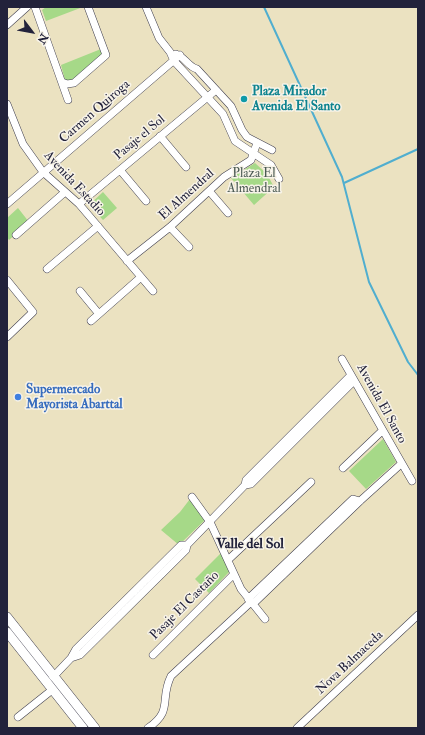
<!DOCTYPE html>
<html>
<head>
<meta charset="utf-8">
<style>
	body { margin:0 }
	#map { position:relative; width:425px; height:735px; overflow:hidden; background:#ebe2c1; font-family:"IM FELL Double Pica",serif }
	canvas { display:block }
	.frame { position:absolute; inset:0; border:8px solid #22223b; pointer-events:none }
	.north { position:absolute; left:12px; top:12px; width:40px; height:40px; -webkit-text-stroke:3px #f7f3e8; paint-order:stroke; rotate:122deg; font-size:11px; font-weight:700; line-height:16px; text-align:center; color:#22223b }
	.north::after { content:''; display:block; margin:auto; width:14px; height:18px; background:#22223b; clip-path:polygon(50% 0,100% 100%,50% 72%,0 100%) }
</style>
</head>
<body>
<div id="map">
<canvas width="425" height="735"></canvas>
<div class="frame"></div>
<div class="north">N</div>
</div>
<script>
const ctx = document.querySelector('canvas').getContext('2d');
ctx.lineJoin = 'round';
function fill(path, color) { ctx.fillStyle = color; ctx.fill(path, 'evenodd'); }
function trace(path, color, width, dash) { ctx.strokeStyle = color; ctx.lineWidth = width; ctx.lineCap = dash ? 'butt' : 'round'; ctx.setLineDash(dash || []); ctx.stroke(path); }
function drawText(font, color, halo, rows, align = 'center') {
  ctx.font = font + ' "IM FELL Double Pica",serif'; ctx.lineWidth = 3; ctx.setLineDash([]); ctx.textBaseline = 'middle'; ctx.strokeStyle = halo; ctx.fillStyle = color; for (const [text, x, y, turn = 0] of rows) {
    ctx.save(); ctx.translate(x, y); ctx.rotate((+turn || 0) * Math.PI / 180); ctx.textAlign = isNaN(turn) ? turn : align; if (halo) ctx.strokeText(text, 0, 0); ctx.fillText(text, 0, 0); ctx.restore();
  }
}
fill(new Path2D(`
	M46 7H83L46 21 42 10Z
	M101 49 103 55 72 81 65 80 61 65Z
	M255 163 267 174 274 187 254 205 231 178Z
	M103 192 117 208 103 220 89 205Z
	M18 208 29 222 9 240 7 237V218Z
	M383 439 396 462 366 489 349 471Z
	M190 499 205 520 179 545 161 530 180 512Z
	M222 552 229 572 209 593 195 579Z`), '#a6d988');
trace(new Path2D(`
	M264 7 342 177 369 282 408 362 418 375
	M344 183 418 149`), '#50aecf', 2);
const minor = new Path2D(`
	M35 7 68 100
	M146 7 159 38 170 52 174 61 223 114 235 141 271 165 279 179
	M7 25 27 7
	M176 54C185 57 188 67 197 69L231 106 242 130 247 137 272 150
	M62 82 67 84 74 83 106 55 88 7
	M7 104 23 144 43 172 79 204 153 291
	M160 136 186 167
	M120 170 146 201
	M210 192 228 213
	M7 204 180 55
	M79 204 216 90
	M170 227 189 247
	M16 235 65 192
	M127 261 170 227 224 177 251 160 257 143
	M47 269 98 226
	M7 280 33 312 7 337
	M80 291 99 314
	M91 321 141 277
	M342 359 412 481
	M343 468 382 431
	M245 485 246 480 351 375
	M192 497 210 522 241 589 265 619
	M228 560 311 482
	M248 599 353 499 360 501
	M253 604 360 501 401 464
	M153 655 234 574
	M71 658 80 655 186 550 187 545 245 485 251 484 354 381
	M53 677 71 658 76 649 181 545H187
	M18 717 52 690
	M148 728C174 710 159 700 171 676L251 602
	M297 728 418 615`);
const major = new Path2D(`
	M7 617 95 728
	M7 632 83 728`);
trace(minor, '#403f4f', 8);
trace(major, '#403f4f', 10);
trace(minor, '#fff', 7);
trace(major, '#fff', 9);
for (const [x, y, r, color] of [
	[244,99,4,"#0f9aa8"],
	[18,397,4,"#3f7fe0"]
]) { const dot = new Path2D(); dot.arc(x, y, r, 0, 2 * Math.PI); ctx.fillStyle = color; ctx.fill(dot); trace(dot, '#f7f3e8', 1.5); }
drawText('bold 13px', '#0d838f', '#f7f3e8', [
	["Plaza Mirador",252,92],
	["Avenida El Santo",252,107]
], 'left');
drawText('13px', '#22223b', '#f7f3e8', [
	["Carmen Quiroga",95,112,-41],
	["Pasaje el Sol",140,138,-40],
	["Avenida Estadio",74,184,47],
	["El Almendral",187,195,-42],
	["Avenida El Santo",381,404,61],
	["Pasaje El Castaño",185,606,-45],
	["Nova Balmaceda",350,663,-43]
]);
drawText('13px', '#4a5952', '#f7f3e8', [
	["Plaza El",254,174],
	["Almendral",254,189]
]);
drawText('bold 13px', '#366cbe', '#f7f3e8', [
	["Supermercado",26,390],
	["Mayorista Abarttal",26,405]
], 'left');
drawText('bold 14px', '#22223b', '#f7f3e8', [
	["Valle del Sol",250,545]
]);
</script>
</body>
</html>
